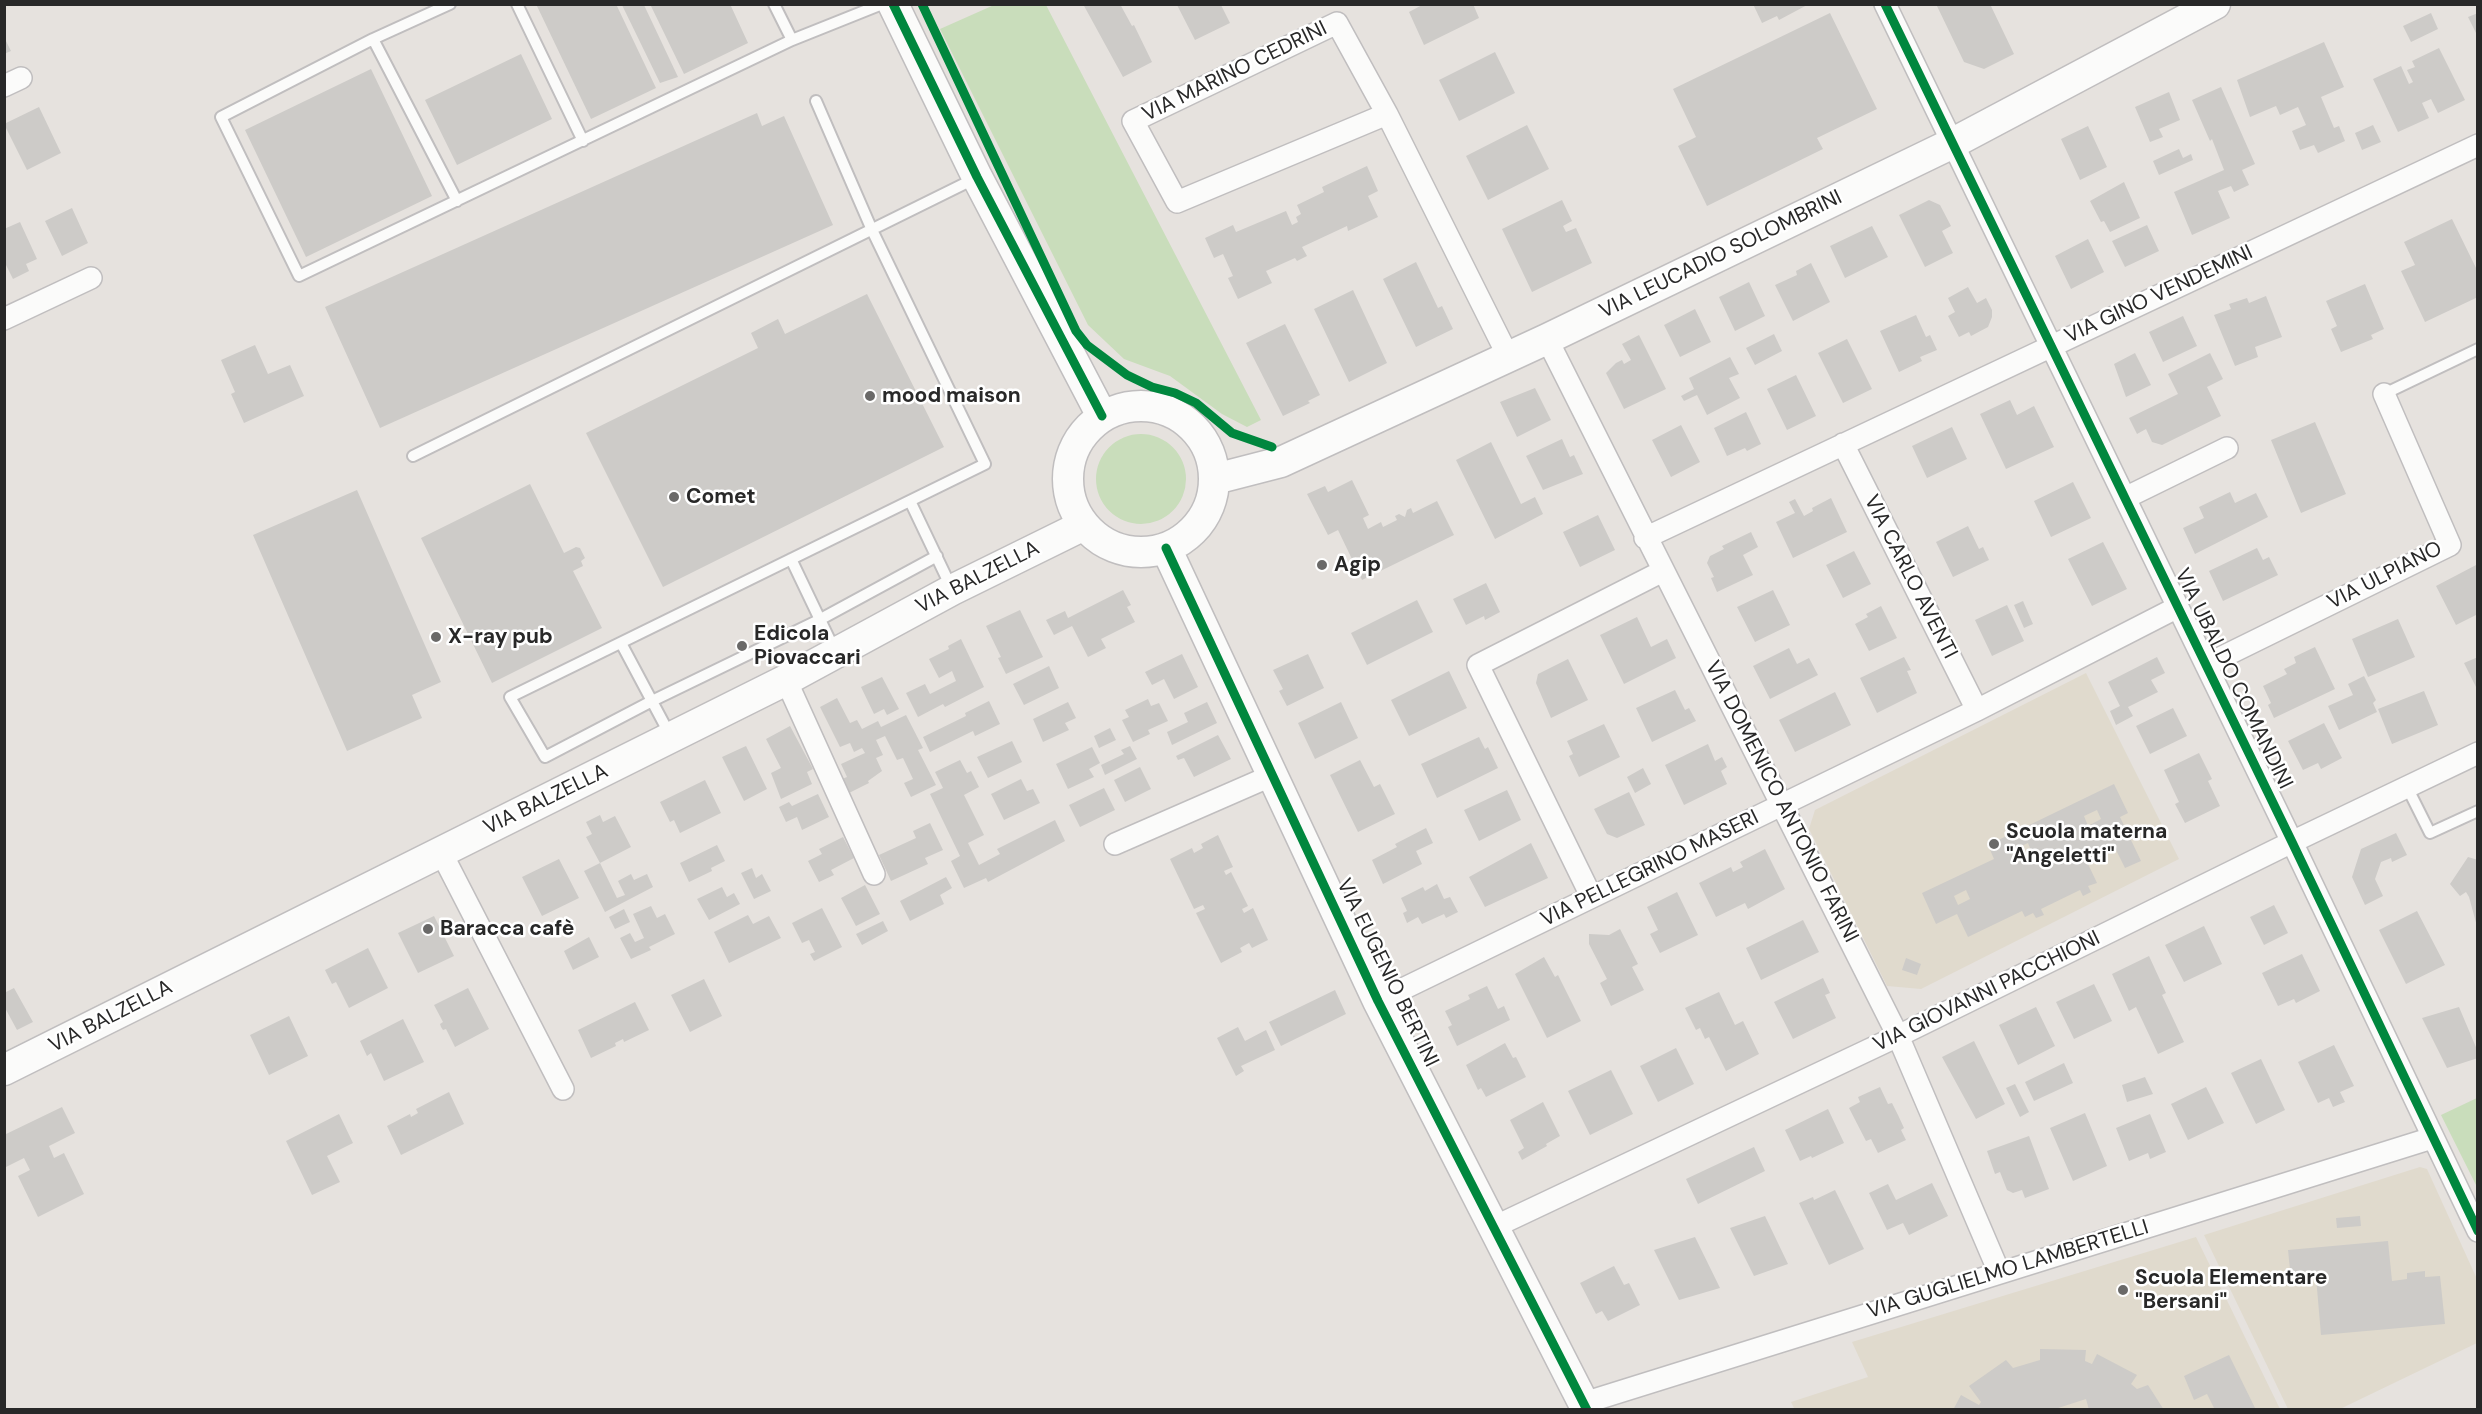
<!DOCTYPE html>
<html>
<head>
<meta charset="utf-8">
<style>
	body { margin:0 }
	#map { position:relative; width:2482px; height:1414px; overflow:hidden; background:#e6e2de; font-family:"DM Sans",sans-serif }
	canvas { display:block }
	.frame { position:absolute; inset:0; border:6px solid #282828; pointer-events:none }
</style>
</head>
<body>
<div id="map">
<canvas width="2482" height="1414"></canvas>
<div class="frame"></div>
</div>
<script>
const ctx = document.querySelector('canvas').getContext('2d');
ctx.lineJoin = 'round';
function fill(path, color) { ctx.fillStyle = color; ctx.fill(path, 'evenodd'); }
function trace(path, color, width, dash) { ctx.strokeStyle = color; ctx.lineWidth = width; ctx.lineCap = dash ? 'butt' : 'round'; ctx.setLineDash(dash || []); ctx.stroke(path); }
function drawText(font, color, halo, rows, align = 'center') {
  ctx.font = font + ' "DM Sans",sans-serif'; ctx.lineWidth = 5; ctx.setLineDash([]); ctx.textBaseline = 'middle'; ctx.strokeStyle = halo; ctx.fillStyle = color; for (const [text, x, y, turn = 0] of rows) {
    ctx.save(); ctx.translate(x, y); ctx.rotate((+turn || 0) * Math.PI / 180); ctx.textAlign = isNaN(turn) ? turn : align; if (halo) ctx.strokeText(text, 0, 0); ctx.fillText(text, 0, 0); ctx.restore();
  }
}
fill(new Path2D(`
	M2086 673 2179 859 1921 989 1887 986 1809 829 1815 810Z
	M2420 1167 2427 1169 2477 1279V1343L2340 1409H2288L2204 1235Z
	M2196 1237 2280 1409 1795 1410 1791 1402 1868 1377 1852 1342Z`), '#e0dacd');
fill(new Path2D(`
	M994 5H1046L1261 420 1247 427 1222 414 1170 376 1124 359 1088 325 940 29Z
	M1096 479a45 45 0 1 1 90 0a45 45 0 1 1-90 0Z
	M2477 1098V1187L2441 1115Z`), '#c9ddbb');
fill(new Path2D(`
	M536 4H616L656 88 591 119Z
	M650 4H730L748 43 684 74Z
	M1083 4H1120L1132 26 1134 25 1152 62 1123 77Z
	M1424 4H1473L1479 18 1424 45 1409 12Z
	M1753 4H1809L1779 20 1777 16 1762 23Z
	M1936 4H1990L2014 54 1984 69 1964 62Z
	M622 5H644L678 77 660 83Z
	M1177 5H1221L1230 23 1195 40Z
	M1830 13 1877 109 1817 138 1823 149 1707 206 1678 146 1696 137 1673 89Z
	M2431 13 2438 29 2411 42 2403 26Z
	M2478 13V37L2468 17Z
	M4 37 11 51 4 54Z
	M2324 42 2344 87 2321 97 2334 128 2339 126 2345 141 2318 153 2314 145 2300 150 2292 131 2306 125 2298 107 2280 115 2276 106 2250 117 2237 80Z
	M2439 48 2465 100 2438 113 2431 99 2422 103 2429 118 2398 132 2373 79 2401 66 2409 84 2413 82 2407 70 2415 67 2412 61Z
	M1495 52 1515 93 1459 121 1439 80Z
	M521 54 552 119 457 165 425 100Z
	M371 69 432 196 306 257 245 130Z
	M2221 87 2255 164 2242 170 2249 185 2234 192 2231 186 2218 191 2230 218 2192 235 2174 192 2224 170 2212 139 2210 141 2192 100Z
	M2169 92 2180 120 2159 129 2163 137 2150 142 2135 107Z
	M39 107 61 153 27 170 4 124Z
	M757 113 762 126 784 116 833 225 380 428 325 307Z
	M1527 125 1549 169 1488 200 1466 156Z
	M2373 125 2381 142 2362 150 2355 133Z
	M2088 126 2107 167 2080 180 2061 139Z
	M2179 149 2183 158 2191 154 2193 160 2159 175 2153 161Z
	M1367 166 1378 191 1368 196 1378 217 1348 231 1347 226 1302 247 1307 256 1297 261 1295 258 1266 271 1272 283 1238 299 1228 278 1233 276 1223 254 1214 258 1205 238 1233 225 1236 232 1286 211 1292 225 1298 222 1296 217 1301 214 1297 205 1324 192 1322 187Z
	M2124 182 2140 218 2110 232 2104 221 2101 222 2090 201Z
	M1562 200 1572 221 1563 226 1566 232 1576 228 1592 263 1532 292 1502 229Z
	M1929 200 1940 205 1951 226 1942 231 1953 253 1925 267 1899 215Z
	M72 208 88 243 62 256 45 221Z
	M2452 219 2478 272V297L2425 322 2401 271 2415 265 2404 242Z
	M20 222 37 259 26 264 29 271 13 279 4 261V229Z
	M2147 225 2159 251 2125 267 2112 241Z
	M1872 226 1888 257 1845 278 1830 246Z
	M2088 239 2104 272 2071 289 2055 256Z
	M1416 262 1438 308 1442 306 1453 329 1416 347 1383 279Z
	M1811 263 1830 302 1793 321 1775 285 1797 275 1796 271Z
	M1749 282 1765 316 1735 331 1719 297Z
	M2365 284 2384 329 2371 335 2373 339 2341 352 2331 329 2337 326 2326 301Z
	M1968 287 1977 303 1986 298 1992 310V317L1988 327 1971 336 1969 332 1959 337 1948 316 1955 312 1948 298Z
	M1353 290 1387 363 1349 382 1314 309Z
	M867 294 944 447 663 587 586 433 758 348 751 333 778 319 785 334Z
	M2266 296 2282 337 2255 347 2258 357 2235 366 2214 315 2231 309 2229 304 2247 298 2249 303Z
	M1695 309 1711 342 1680 357 1664 325Z
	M1916 315 1926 337 1930 335 1937 350 1920 357 1922 361 1899 372 1880 331Z
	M2183 316 2197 346 2163 362 2149 332Z
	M1285 324 1320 395 1308 401 1310 403 1283 416 1246 343Z
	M1774 334 1782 351 1755 365 1746 348Z
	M1639 335 1666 389 1624 409 1606 373 1616 363 1622 360 1624 364 1631 360 1622 344Z
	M1847 339 1872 389 1843 403 1818 353Z
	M255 345 268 374 290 365 304 396 244 423 231 394 235 392 221 360Z
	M2135 353 2151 385 2126 397 2114 364Z
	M2210 353 2223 379 2207 387 2221 416 2162 445 2152 442 2146 429 2137 434 2129 418 2178 394 2168 374Z
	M1730 357 1739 374 1729 378 1740 398 1707 415 1697 395 1684 401 1681 396 1694 389 1689 378Z
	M1796 375 1816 416 1787 430 1767 389Z
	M1535 388 1551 420 1517 437 1500 402Z
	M2010 400 2017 415 2034 406 2054 447 2006 469 1980 414Z
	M1746 412 1761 444 1747 451 1745 448 1727 456 1714 428Z
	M2315 422 2346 494 2301 513 2271 440Z
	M1681 425 1700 462 1671 477 1652 440Z
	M1952 427 1967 459 1927 478 1912 446Z
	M1562 439 1570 457 1574 455 1583 474 1543 490 1526 456Z
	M1491 442 1521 504 1535 497 1543 514 1495 539 1456 460Z
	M1352 480 1369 515 1363 518 1368 529 1381 522 1383 527 1397 520 1395 516 1399 514 1405 517 1407 510 1411 508 1413 513 1437 501 1454 535 1362 580 1338 530 1328 535 1307 494 1325 486 1328 492Z
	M2073 482 2091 518 2051 537 2034 501Z
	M530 484 564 553 576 547 580 548 585 558 581 561 583 566 573 571 602 628 492 683 421 538Z
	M357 490 441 682 412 695 422 718 347 751 253 535Z
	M2230 492 2235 503 2256 493 2268 517 2195 554 2183 528 2204 518 2199 507Z
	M1831 498 1847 532 1793 558 1776 522 1795 513 1789 502 1795 499 1804 516 1813 511 1812 508Z
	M1598 515 1615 550 1580 567 1563 532Z
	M1968 526 1979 549 1983 547 1989 560 1953 577 1936 542Z
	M1751 532 1758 547 1743 555 1753 575 1717 592 1711 578 1714 577 1707 563 1710 556 1724 549 1722 546Z
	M2103 542 2127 589 2092 606 2068 559Z
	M2257 548 2263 560 2269 557 2278 575 2223 601 2209 571Z
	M1854 551 1871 584 1843 598 1826 565Z
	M2478 564V614L2456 625 2436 586Z
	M1486 583 1500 612 1485 620 1484 616 1466 625 1453 599Z
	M1123 590 1131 605 1127 607 1135 622 1101 639 1106 648 1088 657 1072 626 1054 635 1046 620 1065 611 1068 618Z
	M1773 590 1790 625 1755 642 1737 607Z
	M1417 600 1433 632 1367 665 1351 633Z
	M2023 601 2033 624 2024 628 2014 605Z
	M2007 605 2024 641 1992 656 1975 620Z
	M1881 606 1897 638 1869 651 1855 624 1868 617 1866 614Z
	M1020 610 1043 657 1006 674 998 658 1001 657 986 626Z
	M1637 617 1651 647 1667 639 1676 658 1624 684 1600 635Z
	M2398 619 2415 657 2368 677 2352 639Z
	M961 639 984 687 945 707 943 704 918 717 906 693 925 684 930 694 956 681 952 671 939 678 929 659 949 649 948 646Z
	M2315 647 2335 689 2274 718 2268 705 2271 703 2263 686 2287 674 2284 669 2296 663 2294 657Z
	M1789 648 1797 664 1809 658 1818 675 1770 699 1753 666Z
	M1182 654 1198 687 1174 699 1164 679 1152 685 1145 672Z
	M1308 654 1324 688 1287 706 1279 691 1283 689 1273 670Z
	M1904 657 1911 670 1907 671 1917 693 1877 713 1860 678Z
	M2157 657 2165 673 2151 680 2158 692 2128 707 2133 716 2116 725 2110 711 2120 706 2108 682Z
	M2478 657V691L2464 663Z
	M1568 659 1588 700 1551 718 1536 683 1538 674Z
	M1049 666 1059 688 1024 705 1013 684Z
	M1449 671 1467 708 1409 736 1391 700Z
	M2364 676 2376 700 2373 703 2377 712 2339 730 2328 706 2353 695 2348 684Z
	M882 677 899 709 887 715 884 709 874 714 861 687Z
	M1675 690 1685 710 1689 708 1696 721 1652 742 1636 708Z
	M2424 691 2438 725 2392 744 2378 709Z
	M1835 692 1851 725 1795 752 1779 720Z
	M837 698 850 723 857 720 862 729 878 721 881 727 906 715 923 748 918 750 936 785 911 797 904 783 913 779 903 758 897 760 885 736 876 740 883 755 876 758 882 771 868 781 869 783 849 793 842 779 847 777 841 764 865 753 862 748 854 752 850 743 840 747 820 707Z
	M1148 699 1151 706 1159 703 1168 721 1148 730 1150 734 1133 742 1122 720 1129 717 1125 710Z
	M989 701 1000 724 975 736 973 731 930 752 923 737 966 716 965 713Z
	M1068 702 1076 718 1065 723 1069 730 1043 742 1033 719Z
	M1207 702 1217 723 1172 745 1167 732 1188 722 1184 713Z
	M1341 702 1358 738 1315 759 1298 723Z
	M2173 708 2187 736 2150 754 2136 726Z
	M2324 723 2342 758 2321 769 2318 763 2303 770 2288 741Z
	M1604 724 1620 757 1579 777 1569 756 1573 754 1567 741Z
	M790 726 813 769 807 772 812 784 781 799 771 773 781 768 766 739Z
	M1110 728 1116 740 1099 748 1094 736Z
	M1218 735 1231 759 1194 777 1184 758 1178 760 1176 756Z
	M1479 737 1485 749 1488 747 1498 768 1437 798 1421 764Z
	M1012 741 1022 762 988 778 977 757Z
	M1708 744 1715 761 1722 757 1727 767 1721 771 1727 784 1684 805 1665 765Z
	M746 746 767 789 744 801 722 757Z
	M1130 746 1137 759 1105 775 1101 765 1124 754 1121 750Z
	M1092 747 1100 763 1089 769 1094 777 1068 789 1056 764Z
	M2199 753 2212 779 2208 781 2220 806 2185 823 2175 804 2179 802 2164 770Z
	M960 760 967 773 971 771 979 787 964 795 984 835 968 843 979 865 1000 854 997 849 1055 820 1065 841 988 882 986 878 964 888 951 861 960 856 930 794 943 788 935 772Z
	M1360 760 1374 787 1380 784 1395 814 1358 832 1330 775Z
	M1140 767 1151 789 1125 802 1114 780Z
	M1643 768 1651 784 1635 793 1627 777Z
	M1021 779 1027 791 1033 789 1040 803 1004 820 991 794Z
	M705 780 721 813 680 833 674 820 670 822 660 802Z
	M2114 784 2128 813 2120 817 2141 861 2125 868 2116 850 2088 864 2097 883 2088 886 2091 892 2083 896 2080 890 2041 909 2044 915 2036 918 2033 913 2025 917 2022 911 1968 937 1957 914 1936 924 1922 893 1994 859 1988 845ZM2097 810 2101 819 2088 826 2084 816ZM2028 843 2032 853 2020 859 2015 849ZM1966 890 1970 899 1958 905 1954 896Z
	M1104 788 1115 810 1080 827 1069 805Z
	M1507 790 1521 820 1479 841 1464 810Z
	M1629 792 1645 825 1617 838 1607 834 1594 809Z
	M818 794 829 817 802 830 797 817 786 822 779 807 789 802 792 806Z
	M600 815 603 822 615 816 631 847 600 863 617 898 625 895 618 881 631 874 634 880 647 874 653 887 605 912 584 871 600 863 586 837 592 834 586 822Z
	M930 823 943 850 925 858 928 864 891 881 879 855 916 838 913 831Z
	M1426 828 1433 843 1416 851 1422 864 1383 884 1372 860 1397 847 1395 844Z
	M2396 833 2407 855 2392 862 2391 858 2381 862 2375 879 2383 896 2365 905 2352 877 2361 849Z
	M1218 835 1233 867 1224 871 1226 875 1231 872 1248 906 1242 909 1244 913 1253 908 1268 940 1252 948 1249 943 1240 948 1242 952 1221 963 1196 913 1205 909 1203 905 1194 909 1170 859 1192 848 1194 853 1203 848 1201 844Z
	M843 837 854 858 831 870 834 875 819 882 808 861 822 854 819 849Z
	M1531 843 1548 878 1485 907 1469 877Z
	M717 845 725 861 711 868 712 871 689 882 680 863Z
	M1765 849 1785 889 1748 909 1745 903 1716 917 1699 883 1731 867 1733 872 1743 867 1740 862Z
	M2468 857 2478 860V930L2469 897 2466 892 2460 896 2450 884Z
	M559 859 579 898 542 916 522 877Z
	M752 868 756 878 762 874 771 891 754 899 741 873Z
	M946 877 952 888 940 895 944 904 910 921 900 901Z
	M1437 884 1444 899 1450 897 1458 912 1446 918 1444 914 1422 924 1418 917 1407 923 1403 913 1407 911 1401 898 1423 887 1425 891Z
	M865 885 880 914 856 926 841 898Z
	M722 887 727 897 734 893 740 904 709 920 697 899Z
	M1677 892 1698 935 1660 953 1650 934 1658 930 1647 907Z
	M2274 905 2288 933 2264 945 2250 917Z
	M651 906 657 918 665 914 675 934 649 947 651 950 631 959 620 938 630 933 635 942 644 938 633 914Z
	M822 908 842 947 814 961 810 954 815 952 809 940 802 943 792 923Z
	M624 909 630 922 615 929 609 917Z
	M2417 911 2445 965 2406 984 2379 930Z
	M748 915 753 924 769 916 781 938 729 963 714 932Z
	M434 916 454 956 418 973 398 933Z
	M1803 920 1819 952 1761 980 1746 948Z
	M883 921 888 931 862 945 856 934Z
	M2204 926 2222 964 2184 982 2165 945Z
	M1620 929 1638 964 1632 967 1644 990 1611 1006 1600 983 1607 979 1589 944V934L1609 935Z
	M589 937 599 957 573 970 564 951Z
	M368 948 388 988 349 1008 336 982 332 984 325 970Z
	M2302 954 2320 991 2296 1003 2294 999 2278 1006 2262 973Z
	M2149 956 2166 993 2162 995 2184 1042 2158 1054 2136 1007 2129 1011 2112 974Z
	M1544 957 1555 977 1558 975 1581 1021 1547 1038 1515 974Z
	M1906 958 1921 964 1917 975 1902 970Z
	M1823 978 1830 993 1825 995 1836 1018 1793 1039 1774 1002Z
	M704 979 722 1016 690 1032 671 995Z
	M2094 984 2112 1021 2074 1039 2056 1002Z
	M1487 986 1498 1009 1504 1006 1510 1020 1457 1046 1448 1027 1452 1025 1445 1011 1470 999 1468 995Z
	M14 988 33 1022 17 1030 4 1006V993Z
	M468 988 489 1029 455 1047 446 1029 443 1030 441 1027 440 1024 443 1022 434 1005Z
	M1335 990 1346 1014 1281 1046 1269 1022Z
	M1719 992 1735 1025 1743 1021 1759 1054 1726 1071 1709 1037 1705 1039 1700 1028 1696 1030 1685 1008Z
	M635 1002 649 1030 624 1042 623 1039 615 1043 616 1046 591 1058 578 1030Z
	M2036 1007 2055 1046 2018 1065 1999 1025Z
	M2459 1007 2478 1052V1058L2447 1068 2422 1018Z
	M289 1016 308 1056 269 1075 250 1035Z
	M403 1019 424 1062 384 1081 371 1053 367 1056 360 1041Z
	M1238 1027 1245 1041 1266 1030 1275 1050 1241 1066 1244 1071 1236 1076 1217 1038Z
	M1974 1041 2005 1104 1976 1119 1942 1057Z
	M1505 1043 1513 1058 1516 1057 1526 1077 1486 1097 1481 1088 1478 1090 1466 1065Z
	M2334 1045 2354 1086 2340 1092 2345 1102 2333 1107 2329 1098 2318 1103 2298 1062Z
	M1676 1048 1694 1084 1658 1102 1640 1066Z
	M2261 1059 2285 1110 2256 1124 2231 1073Z
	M2064 1063 2073 1083 2034 1101 2025 1082Z
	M1611 1070 1633 1114 1590 1135 1568 1091Z
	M2145 1077 2153 1094 2127 1102 2122 1085Z
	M2015 1084 2029 1112 2020 1117 2006 1088Z
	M1880 1087 1888 1104 1892 1103 1898 1115 1904 1128 1901 1130 1906 1140 1878 1153 1871 1139 1866 1141 1849 1108 1860 1102 1858 1097Z
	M2206 1087 2224 1123 2188 1140 2171 1104Z
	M449 1092 464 1124 401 1155 387 1126 410 1114 411 1117 418 1113 416 1109Z
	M1543 1102 1560 1136 1546 1144 1547 1146 1522 1160 1518 1152 1524 1148 1510 1120Z
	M62 1107 75 1133 49 1146 54 1158 64 1153 84 1194 38 1217 18 1176 30 1170 24 1158 4 1168V1135Z
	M1828 1109 1844 1143 1812 1158 1811 1156 1800 1161 1785 1130Z
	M2085 1113 2107 1166 2073 1181 2050 1128Z
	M339 1114 353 1143 327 1156 340 1182 312 1195 286 1141Z
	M2150 1114 2166 1152 2150 1159 2148 1153 2129 1161 2116 1128Z
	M2029 1136 2049 1189 2025 1198 2022 1190 2013 1193 2007 1190 2000 1172 1995 1174 1987 1151Z
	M1754 1147 1765 1171 1698 1204 1686 1179Z
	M1932 1183 1948 1216 1909 1235 1903 1223 1887 1230 1869 1193 1888 1184 1896 1200Z
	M1835 1190 1864 1249 1829 1265 1799 1203 1813 1197 1814 1200Z
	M1765 1216 1788 1264 1754 1276 1730 1228Z
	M2360 1216 2361 1226 2337 1228 2336 1218Z
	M1695 1237 1720 1288 1679 1300 1654 1250Z
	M2388 1241 2392 1281 2407 1279V1273L2425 1271V1277L2440 1276 2445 1324 2321 1335 2316 1277 2291 1279 2288 1250Z
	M1614 1266 1624 1285 1629 1283 1640 1305 1608 1321 1602 1311 1596 1314 1580 1283Z
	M2040 1349 2086 1350 2085 1361 2092 1364 2097 1354 2137 1375 2131 1384 2137 1389 2148 1385 2164 1410H2089L2086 1399 2052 1410H1953L1961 1395 1979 1405 1981 1402 1969 1386 2006 1360 2013 1368 2040 1360Z
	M2229 1355 2256 1410H2215L2207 1394 2194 1400 2184 1376Z`), '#cdcbc8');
const lane = new Path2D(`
	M450 4 373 39 221 117 299 276 792 40
	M517 4 583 141
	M774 4 792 40 882 4
	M373 39 457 201
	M816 101 872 230 985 464 510 697 545 757 652 701 819 620 937 556
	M2384 394 2478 349
	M413 456 974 179
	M910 501 951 587
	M791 559 835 651
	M621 643 670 735
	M2407 787 2430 833 2478 811`);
const street = new Path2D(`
	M1885 4 2292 842 2478 1231
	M4 86 21 78
	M1387 114 1177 202 1133 121 1337 23 1387 114 1509 358
	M4 319 91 278
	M1547 339 1898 1036 1999 1272
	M1843 444 1977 710
	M2125 498 2227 448
	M1645 538 2478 145
	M2206 665 2450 545 2384 394
	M786 680 874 874
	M1115 844 1273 775
	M441 852 563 1089
	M1591 896 1478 665 1663 571
	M1378 1001 1977 710 2178 607
	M1494 1227 1898 1036 2292 842 2478 753
	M1584 1403 2432 1138`);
const secondary = new Path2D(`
	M893 4 977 177 1102 416
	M1068 479a73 73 0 1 1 146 0a73 73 0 1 1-146 0Z
	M1215 479 1281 462 1547 339 1953 143 2215 4
	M1166 548 1378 1001 1587 1410
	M4 1070 786 680 952 590 1084 525`);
trace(lane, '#c0bebf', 14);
trace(street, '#c0bebf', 24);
trace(secondary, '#c0bebf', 33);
trace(lane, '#fbfbfa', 10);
trace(street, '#fbfbfa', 21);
trace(secondary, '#fbfbfa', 30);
trace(new Path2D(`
	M893 4 977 177 1102 416
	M922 4 1076 331 1087 345 1127 375 1152 387 1175 393 1196 403 1232 433 1272 447
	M1885 4 2292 842 2478 1231
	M1166 548 1378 1001 1587 1410`), '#00873e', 9);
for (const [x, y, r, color] of [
	[870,396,6,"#6a6968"],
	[674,497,6,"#6a6968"],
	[1322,565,6,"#6a6968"],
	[436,637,6,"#6a6968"],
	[742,646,6,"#6a6968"],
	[1994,844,6,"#6a6968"],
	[428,929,6,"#6a6968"],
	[2123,1290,6,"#6a6968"]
]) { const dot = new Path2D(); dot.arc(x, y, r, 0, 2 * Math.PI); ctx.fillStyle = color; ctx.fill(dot); trace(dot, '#fff', 2); }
drawText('21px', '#282828', '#fff', [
	["VIA MARINO CEDRINI",1235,72,-26],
	["VIA LEUCADIO SOLOMBRINI",1721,255,-26],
	["VIA GINO VENDEMINI",2159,295,-25],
	["VIA ULPIANO",2385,576,-27],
	["VIA CARLO AVENTI",1910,577,63],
	["VIA BALZELLA",978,578,-27],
	["VIA UBALDO COMANDINI",2233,679,64],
	["VIA BALZELLA",546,800,-26],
	["VIA DOMENICO ANTONIO FARINI",1781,802,63],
	["VIA PELLEGRINO MASERI",1650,869,-26],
	["VIA EUGENIO BERTINI",1387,973,64],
	["VIA GIOVANNI PACCHIONI",1987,992,-26],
	["VIA BALZELLA",111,1017,-27],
	["VIA GUGLIELMO LAMBERTELLI",2008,1270,-17]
]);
drawText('bold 21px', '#282828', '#fff', [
	["mood maison",882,396],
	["Comet",686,497],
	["Agip",1334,565],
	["Edicola",754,634],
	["Piovaccari",754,658],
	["X-ray pub",448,637],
	["Scuola materna",2006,832],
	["\"Angeletti\"",2006,856],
	["Baracca cafè",440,929],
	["Scuola Elementare",2135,1278],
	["\"Bersani\"",2135,1302]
], 'left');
</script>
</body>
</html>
